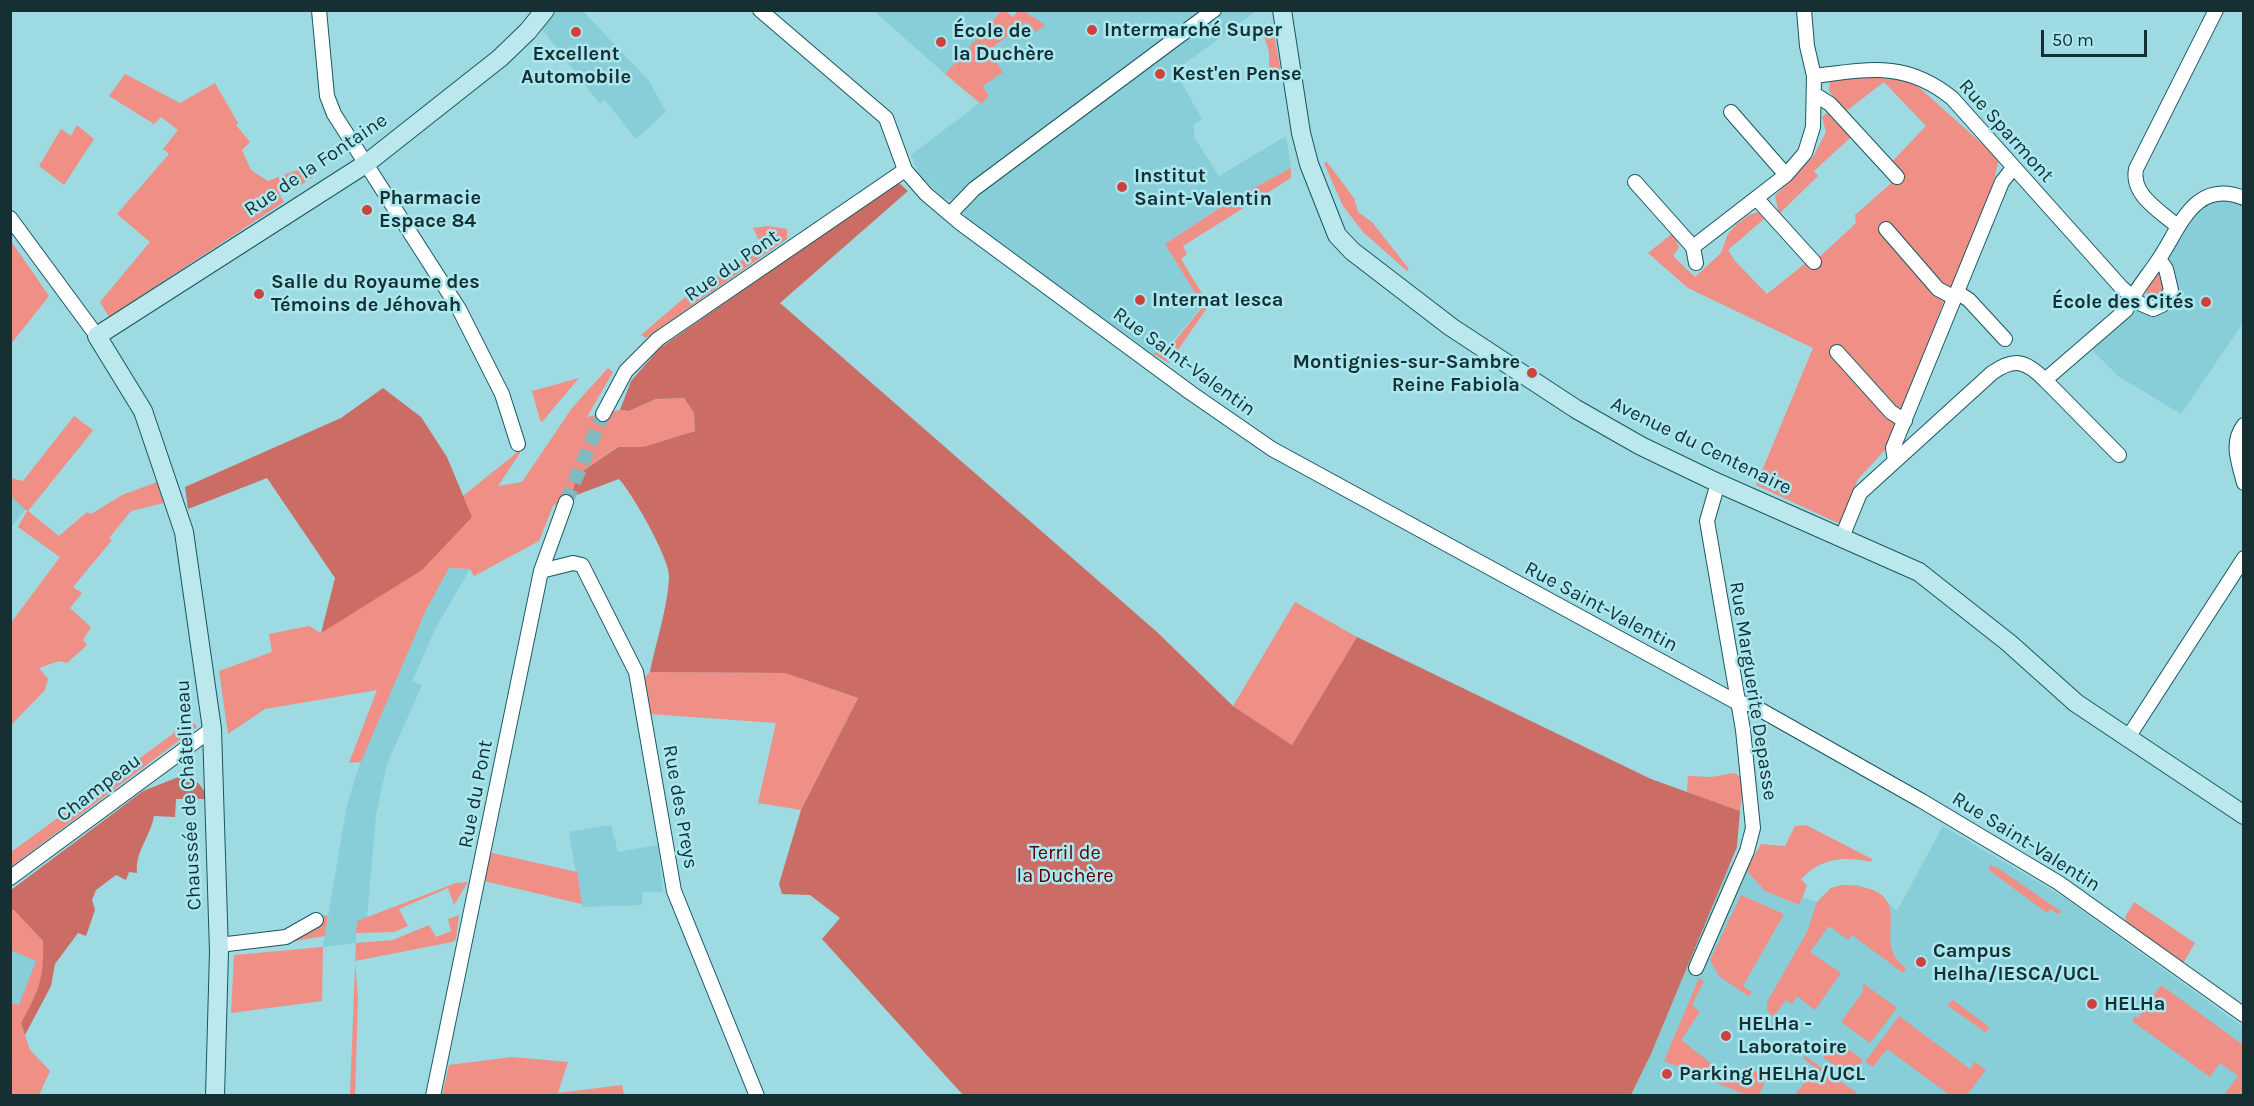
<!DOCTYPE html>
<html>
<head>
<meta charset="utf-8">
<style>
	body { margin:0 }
	#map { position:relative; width:2254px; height:1106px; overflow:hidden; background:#9ddae2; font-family:Karla,sans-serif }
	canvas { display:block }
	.frame { position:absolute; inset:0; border:12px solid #162f32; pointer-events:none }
	.scale { position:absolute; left:2041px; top:30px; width:106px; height:27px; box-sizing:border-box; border:3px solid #162f32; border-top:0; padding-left:8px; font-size:18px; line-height:21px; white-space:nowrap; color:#162f32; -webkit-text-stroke:4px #aae7ef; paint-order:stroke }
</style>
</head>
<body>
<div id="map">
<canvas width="2254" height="1106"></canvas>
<div class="frame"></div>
<div class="scale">50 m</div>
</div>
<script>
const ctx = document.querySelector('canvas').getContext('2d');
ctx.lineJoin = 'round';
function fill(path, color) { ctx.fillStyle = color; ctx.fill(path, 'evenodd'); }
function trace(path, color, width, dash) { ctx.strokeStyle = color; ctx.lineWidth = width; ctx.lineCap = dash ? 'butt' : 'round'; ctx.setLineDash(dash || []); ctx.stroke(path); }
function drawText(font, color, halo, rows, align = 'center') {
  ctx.font = font + ' Karla,sans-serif'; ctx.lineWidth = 5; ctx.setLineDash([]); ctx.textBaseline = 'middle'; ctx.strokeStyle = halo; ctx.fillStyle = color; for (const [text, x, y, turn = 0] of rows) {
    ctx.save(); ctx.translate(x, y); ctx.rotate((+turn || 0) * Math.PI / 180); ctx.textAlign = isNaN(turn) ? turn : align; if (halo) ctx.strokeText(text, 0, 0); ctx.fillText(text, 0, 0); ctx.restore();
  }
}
fill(new Path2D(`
	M1257 10 1175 71 1202 119 1194 125V137L1219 176 1286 136 1291 168 1235 198 1165 244 1203 305 1166 349 1153 354 968 221 963 212 969 202 944 199 919 174 911 155 989 96 983 86 988 52 1028 21 1045 26 1024 11Z
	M557 11H583L649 81 666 112 636 139 605 100 600 104 541 28Z
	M874 11H1001L945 74Z
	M2226 194 2243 201V323L2181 414 2118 376 2089 347 2134 306 2174 298 2176 276 2168 257 2200 208Z
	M11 495 26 509 11 527 10 496Z
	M449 568 470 569 435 629 416 673 412 681 422 685 387 764 376 815 367 918 357 921 356 943 323 947 347 805 364 750 426 610Z
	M611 825 618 852 658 845 663 892H642V905L582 907 569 832Z
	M1943 826 2065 898 2243 1027V1095L1631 1096 1651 1054 1729 866 1746 870 1765 891 1799 905 1802 897 1816 902 1831 888 1842 885H1858L1875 891 1897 911Z
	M10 909 43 941 44 972 21 1023 30 1050 50 1071 39 1095H11Z`), '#87ced8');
fill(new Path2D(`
	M1001 11H1005L1013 17 1018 11H1024L1045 25 1036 32 1027 22 988 51 1003 72 983 86 989 96 981 104 945 74Z
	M1272 23 1281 72 1269 80V52L1261 27Z
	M125 74 180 103 215 83 238 123 236 125 250 142 242 150 251 170 268 181 294 171 316 168 319 173 295 189 292 184 279 193 284 202 109 317 100 302 150 242 117 214 169 154 163 149 178 130 161 117 154 124 109 96Z
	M1882 75 1886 79 1894 76 1905 78 1922 90 1999 159 1982 230 1945 299 1886 449 1858 479 1840 524 1756 485 1813 348 1688 288 1648 253 1673 233 1679 247 1673 256 1695 277 1721 253 1728 234 1736 225 1749 215 1758 212 1764 219 1728 250 1735 261 1767 294 1807 262H1814L1856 223 1855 215 1897 178 1890 164 1926 126 1884 82 1845 112 1829 91 1830 81Z
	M1830 110 1852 136 1814 171 1818 176 1779 214 1775 196 1813 157 1826 132 1822 117Z
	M77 125 94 139 64 185 39 166 61 129 71 136Z
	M1327 162 1354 198 1358 212 1372 222 1409 269 1407 271 1363 232 1343 206 1324 163Z
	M1291 168V178L1183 246 1187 254 1181 259 1209 305 1169 363 1153 354 1171 346 1203 306 1165 244 1235 198Z
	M768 226 787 229V239L646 338 641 335 684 298 762 247 753 228Z
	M11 241 49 296 11 344H10Z
	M2159 273 2164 293 2157 303 2150 304 2146 297 2147 287Z
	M608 368 613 372 587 417 620 410 629 411 656 399 684 398 694 413 695 431 643 447H617L577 475 571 497 553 506 539 541 474 576 470 569 449 568 426 610 361 762 349 763 377 690 265 709 228 734 219 671 272 652 269 634 309 626 321 633 472 517 463 496 520 450V453L498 486 522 482 572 408Z
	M579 378 542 422 540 420 532 391Z
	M74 416 93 430 91 433 28 511 59 536 87 512 91 514 122 495 160 481 168 502 131 511 109 538 112 540 73 587 82 593 70 608 91 627 83 640 87 645 67 663 59 661 39 668 48 679 45 690 11 725V623L60 557 18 527 27 511 11 496V478L23 481Z
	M1295 602 1357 637 1292 745 1233 706Z
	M650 672 785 673 858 698 801 810 758 803 776 723 650 714 642 680Z
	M192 720 197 727 11 867V852Z
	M1734 773 1744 778 1740 811 1687 792 1688 776 1711 777Z
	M1806 825 1872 859 1871 862C1844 856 1821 858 1801 879L1807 886 1799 905 1765 891 1746 870 1761 844 1785 846 1795 826Z
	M488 852 577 872 582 904 484 881Z
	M1990 865 1998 868 2062 912 2058 914 2051 909 2047 913 1989 870Z
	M468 882 454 905 448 888 399 909 408 926 394 932 356 933 357 921 456 883Z
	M1842 885C1927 888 1866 942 1906 968L1903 973 1852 935 1848 940 1829 926 1810 952 1841 973 1815 1010 1797 996 1792 1004 1786 1000 1773 1017 1767 1010V1002L1807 932 1817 902 1831 888Z
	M1741 895 1784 914 1743 986 1752 992 1748 996 1719 976 1710 960Z
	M2134 902 2195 943 2182 965 2127 924 2125 917Z
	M11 909H14L43 941 44 972 36 997 21 1023 30 1050 50 1071 39 1095H11L10 1065 13 1058 11 1056V1003L19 1005 36 961 11 950Z
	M322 915 328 916 325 936 289 942 318 925Z
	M459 915 456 939 452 942 355 961 358 999 355 1095H350L356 943 393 940 429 925 436 937 451 931 448 919Z
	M323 947 322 1001 231 1013 234 955Z
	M1699 978 1704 981 1692 1005 1700 1012 1681 1040 1734 1081 1746 1066 1767 1077 1759 1095H1746L1664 1061Z
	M1864 984 1897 1008 1870 1043 1841 1022 1864 990 1862 988Z
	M2161 985 2243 1045V1088L2240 1095H2224L2238 1076 2220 1063 2210 1077 2132 1021 2135 1016 2138 1018Z
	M1953 1000 1989 1027 1986 1033 1947 1005Z
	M1899 1016 1970 1069 1975 1062 1986 1070 1967 1095H1950L1887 1049 1873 1067 1865 1062Z
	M1835 1040 1863 1060 1855 1071 1859 1074 1853 1079 1823 1057Z
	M1805 1056 1860 1095H1795L1815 1068 1803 1058Z
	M512 1057 568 1062 558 1093 622 1085 624 1095H442L449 1065Z`), '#f08f85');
fill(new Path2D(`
	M898 182 908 191 780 303 1157 632 1233 706 1292 745 1357 637 1651 779 1740 811 1737 847 1651 1054 1631 1095H963L822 939 840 918 810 895 782 894 779 884 801 810 858 698 785 673 650 672C656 642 668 606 669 577 670 559 632 493 619 479L571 497 577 475 618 447H643L695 431 694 413 684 398 656 399 629 411 620 410 631 381 660 348Z
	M383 388 421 417 447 457 472 517 422 570 321 633 335 578 267 478 188 509 185 487 341 418Z
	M181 776C197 779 202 784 207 799H176L175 817 154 816C150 838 135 851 137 873L129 872 126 880 116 875 96 890 92 900 95 910 86 936 78 933 55 964 51 986 25 1035 21 1023C39 991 44 979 43 941L14 910 11 909V890L143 791Z`), '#cb6d64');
trace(new Path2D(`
	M566 502 603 414`), '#82b8bf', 14, [14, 7]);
const street = new Path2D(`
	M319 10 327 96 334 114 459 309 502 394 518 444
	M760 10 886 118 905 170 926 194 959 222 1191 393 1272 449 1738 703 1750 704 1922 801 2059 883 2244 1015
	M1814 76C1870 69 1906 61 1952 98L2121 287 2139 303 2153 309 2162 305 2171 290 2166 269 2159 259
	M1814 94 1830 104 1897 177
	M1731 112 1786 175
	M1635 182 1693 247
	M1757 199 1814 262
	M950 214 974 189 1214 10
	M10 218 97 336
	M2177 226C2159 210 2131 195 2136 169L2216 10
	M1886 229 1938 289 1955 298
	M1696 263 1693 247 1786 175 1805 153 1813 127 1814 76 1807 46 1804 10
	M1957 292 1969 300 2005 339
	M1837 352 1891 412 1905 421
	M603 414 626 371 658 339 905 170
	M2244 425C2230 443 2239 463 2244 483
	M2119 455 2045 380 2126 310C2134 291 2148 276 2159 259 2180 228 2194 178 2244 198
	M1895 461 1893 448 2002 182 2013 168
	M1842 537 1860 493 1992 373C2015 357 2026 361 2045 380
	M541 571 573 563 582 565 636 672 674 891 757 1096
	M2127 739 2244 558
	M10 878 212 729
	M219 945 286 937 316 920
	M1696 968 1747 851 1753 828 1743 730 1707 521 1718 483
	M433 1096 541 571 566 502`);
const secondary = new Path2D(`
	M1282 10 1301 133 1309 164 1337 235 1352 251 1451 327 1576 409 1641 446 1718 483 1919 572 2009 643 2076 703 2244 815
	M215 1096 219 952 212 729 184 532 143 411 97 336 367 163 500 58 528 31 545 10`);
trace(street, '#18575e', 16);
trace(secondary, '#18575e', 20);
trace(street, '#fff', 14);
trace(secondary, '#bbe8ec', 18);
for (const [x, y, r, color] of [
	[1092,30,6,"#cf413c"],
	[576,32,6,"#cf413c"],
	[941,42,6,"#cf413c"],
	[1160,74,6,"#cf413c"],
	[1122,187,6,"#cf413c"],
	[367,210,6,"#cf413c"],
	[259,294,6,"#cf413c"],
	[1140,300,6,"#cf413c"],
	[2206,302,6,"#cf413c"],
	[1532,373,6,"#cf413c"],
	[1921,962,6,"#cf413c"],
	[2092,1004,6,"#cf413c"],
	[1726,1036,6,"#cf413c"],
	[1667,1074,6,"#cf413c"]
]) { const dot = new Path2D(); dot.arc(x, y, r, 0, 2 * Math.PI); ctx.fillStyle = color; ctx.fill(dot); trace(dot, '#aae7ef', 2); }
drawText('bold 20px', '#162f32', '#aae7ef', [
	["Intermarché Super",1104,30],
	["École de",953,31],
	["la Duchère",953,54],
	["Excellent",576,54,"center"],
	["Automobile",576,77,"center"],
	["Kest'en Pense",1172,74],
	["Institut",1134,176],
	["Saint-Valentin",1134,199],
	["Pharmacie",379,198],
	["Espace 84",379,221],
	["Salle du Royaume des",271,282],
	["Témoins de Jéhovah",271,305],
	["Internat Iesca",1152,300],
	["École des Cités",2194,302,"right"],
	["Montignies-sur-Sambre",1520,362,"right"],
	["Reine Fabiola",1520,385,"right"],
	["Campus",1933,951],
	["Helha/IESCA/UCL",1933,974],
	["HELHa",2104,1004],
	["HELHa -",1738,1024],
	["Laboratoire",1738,1047],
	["Parking HELHa/UCL",1679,1074]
], 'left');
drawText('20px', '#162f32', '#aae7ef', [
	["Rue Sparmont",2006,131,48],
	["Rue de la Fontaine",316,165,-34],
	["Rue du Pont",732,266,-35],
	["Rue Saint-Valentin",1184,362,36],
	["Avenue du Centenaire",1701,446,26],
	["Rue Saint-Valentin",1601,607,28],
	["Rue Marguerite Depasse",1753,691,81],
	["Champeau",99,788,-37],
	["Rue du Pont",476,794,-79],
	["Chaussée de Châtelineau",189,795,-93],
	["Rue des Preys",680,807,80],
	["Rue Saint-Valentin",2026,842,32]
]);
drawText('20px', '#5c0106', '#aae7ef', [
	["Terril de",1065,853],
	["la Duchère",1065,876]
]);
</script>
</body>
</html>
